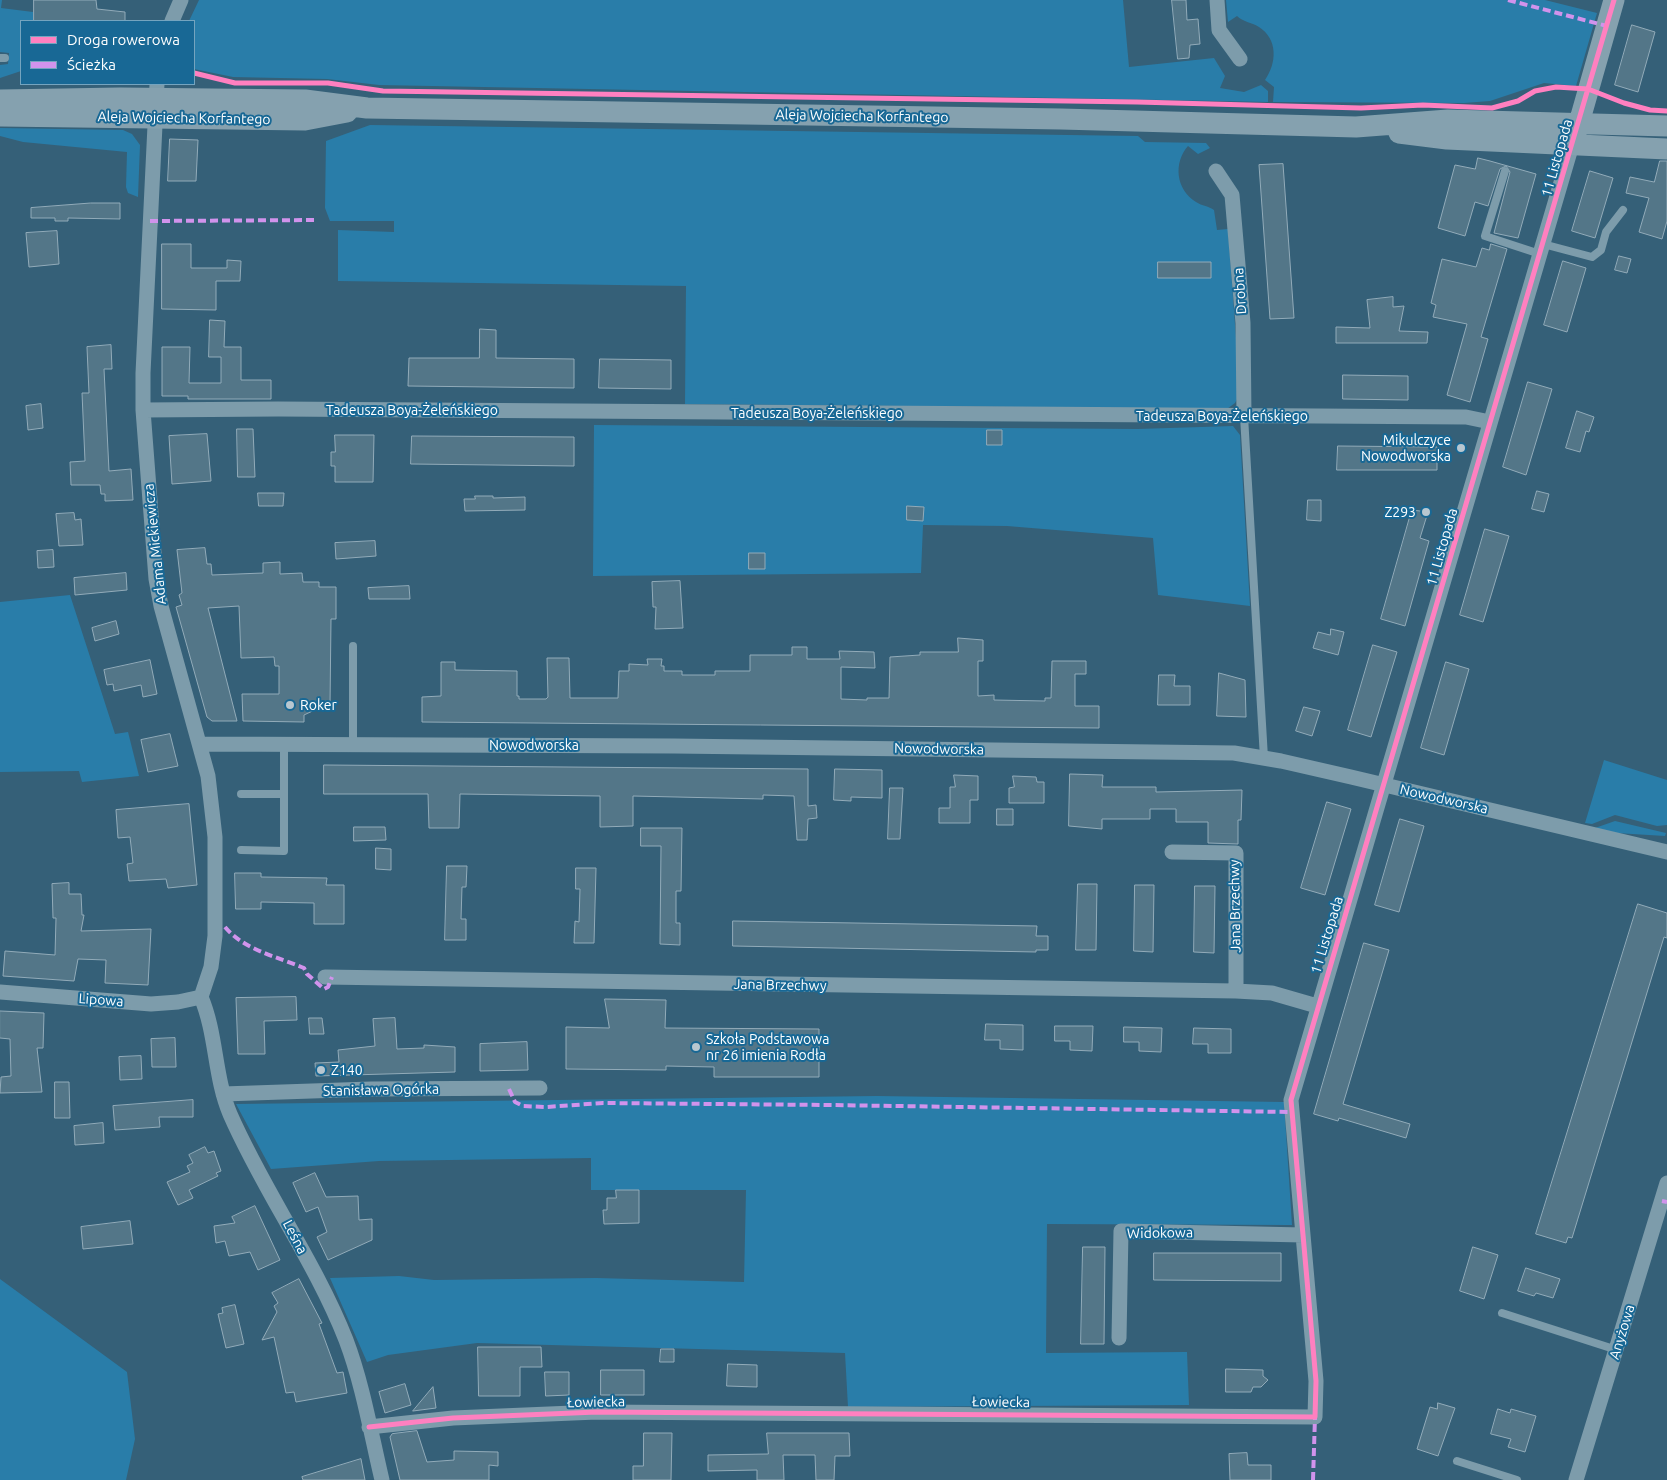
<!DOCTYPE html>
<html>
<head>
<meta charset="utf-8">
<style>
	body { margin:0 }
	#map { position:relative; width:1667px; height:1480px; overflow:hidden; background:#356078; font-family:Ubuntu,sans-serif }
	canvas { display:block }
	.legend { position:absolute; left:20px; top:20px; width:175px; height:65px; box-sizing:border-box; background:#186895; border:1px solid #74a4bf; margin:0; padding:6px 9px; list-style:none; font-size:15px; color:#fff }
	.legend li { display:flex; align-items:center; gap:10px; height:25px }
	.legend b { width:25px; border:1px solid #74a4bf }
</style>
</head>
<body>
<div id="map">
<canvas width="1667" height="1480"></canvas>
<ul class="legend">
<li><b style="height:6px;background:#ff80c0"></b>Droga rowerowa</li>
<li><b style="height:6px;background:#d193ec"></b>Ścieżka</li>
</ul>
</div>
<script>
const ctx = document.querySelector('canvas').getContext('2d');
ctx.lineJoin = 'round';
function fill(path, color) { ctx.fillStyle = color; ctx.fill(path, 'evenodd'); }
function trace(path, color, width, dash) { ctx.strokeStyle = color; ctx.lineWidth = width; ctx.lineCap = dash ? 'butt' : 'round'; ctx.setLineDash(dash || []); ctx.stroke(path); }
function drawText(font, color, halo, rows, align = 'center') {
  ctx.font = font + ' Ubuntu,sans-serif'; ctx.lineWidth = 4; ctx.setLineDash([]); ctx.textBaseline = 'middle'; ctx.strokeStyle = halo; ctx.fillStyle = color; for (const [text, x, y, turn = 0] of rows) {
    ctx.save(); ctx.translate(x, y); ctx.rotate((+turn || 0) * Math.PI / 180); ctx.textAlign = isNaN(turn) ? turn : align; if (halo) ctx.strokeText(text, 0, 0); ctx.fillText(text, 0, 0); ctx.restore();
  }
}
fill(new Path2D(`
	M0 0H2L1 8 33 12V21H21V71L0 78V65L8 64 9 53 0 52Z
	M199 0H1123L1129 67 1214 58 1225 76 1220 88 1244 92 1261 85 1268 91V102L379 85 327 79 233 77 194 69V21H189Z
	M1226 0H1545L1597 13 1576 86 1544 83 1490 101 1464 103 1273 102 1274 87 1265 80C1277 63 1278 39 1259 27 1251 22 1243 22 1237 16L1228 22Z
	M370 125 1138 136 1145 142 1206 143 1210 148 1198 154 1188 146C1173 163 1176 190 1196 202 1202 206 1209 206 1214 210L1217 230 1228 229 1240 393 1235 403 1227 409 685 404 686 286 338 281V230L394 232V221H330L325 208 326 141Z
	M0 128 123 130 132 134 140 145 138 197 128 193 126 187 127 152 23 142 0 136Z
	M594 425 1137 429 1233 426 1240 435 1250 606 1158 595 1153 538 1007 526 923 525 921 573 593 576Z
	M70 595 115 734 128 732 139 776 82 782 79 771 0 772V602Z
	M1604 760 1667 780V825L1657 826 1615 815 1592 824 1585 823Z
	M1615 821 1666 833 1665 836 1616 833 1595 828Z
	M877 1096 1284 1102 1292 1225 1047 1224 1046 1353 1187 1352 1189 1405 848 1407 845 1353 477 1343 388 1355 367 1362 330 1278 399 1276 434 1280 596 1278 744 1282 746 1190H591V1158L379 1161 271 1169 236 1104Z
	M0 1279 127 1372 135 1439 126 1480H0Z`), '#297da9');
const building = new Path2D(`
	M34 0H96L97 9 125 12V21H34Z
	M1172 0H1186L1187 20 1198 19 1200 44 1190 45 1189 58 1178 59Z
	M1632 25 1655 32 1638 92 1615 85Z
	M170 139 198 140 196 181H168Z
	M1478 158 1490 161 1536 174 1518 238 1494 233 1510 172 1506 166 1500 169 1488 206 1475 202 1465 236 1438 228 1455 165 1475 169Z
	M1660 161H1667V221L1662 239 1639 232 1649 198 1626 193 1630 177 1654 182Z
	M1283 164 1294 318 1270 319 1259 165Z
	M1590 171 1613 178 1595 238 1572 231Z
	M91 203H120V219L68 218V221H55V218H31V208Z
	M57 231 59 264 29 267 26 233Z
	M162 244H191V268H227V260L241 261 240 281H216V310L162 309Z
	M1491 244 1507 249 1481 337 1488 339 1470 402 1447 395 1467 324 1433 317 1436 305 1431 303 1442 259 1476 267 1482 248 1489 250Z
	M1619 256 1631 259 1627 273 1615 270Z
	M1563 261 1586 268 1567 332 1544 325Z
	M1158 262H1211V278H1158Z
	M1393 297V307L1404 306 1399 331 1428 332 1427 343H1336V327L1370 328 1367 300Z
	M210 320 225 321 224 347H241V380H271V399H188V396H162V347H190L189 383H221V357H209Z
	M480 329 496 330V358L574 359V388L408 386 409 358H479Z
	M111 345 112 369H104L109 471 131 469 133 500 105 501V494H101L100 485H71L70 462 85 461 82 393H89L87 347Z
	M600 359 671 360V389L599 388Z
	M1343 375 1408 376V400L1343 399Z
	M1528 382 1552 389 1526 475 1503 467Z
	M41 404 43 428 28 430 26 406Z
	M1577 411 1594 417 1589 432 1586 431 1580 452 1566 448Z
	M237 429H253L255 477H238Z
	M987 430H1002V445H987Z
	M207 434 211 481 172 484 169 436Z
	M335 435H374L373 482H335V466H331V452H335Z
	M412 436 574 437V466L411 464Z
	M1338 446 1437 447V470H1337Z
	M1537 491 1549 494 1544 512 1532 509Z
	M258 493H284L283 506H259Z
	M475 496H493V498L525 497V510L465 511 464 499H475Z
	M1308 500H1321V521L1307 520Z
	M907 506 924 507 923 521 907 520Z
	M1412 510 1428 512 1420 538 1429 541 1405 626 1381 619Z
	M74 513 75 520 81 519 83 545 59 546 56 514Z
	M1485 529 1509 536 1483 622 1460 615Z
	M375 541 376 556 336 559 335 543Z
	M205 548 207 564H211L212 575 263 573V563L280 562V574L302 573 303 582H319V587H336V619H331L330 705H319V708L304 715V722L243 721 242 694H279V666H275L274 657 241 658 239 606 208 608 237 721H212L207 717 176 607 182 605 179 595 182 593 177 550Z
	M53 550 54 567 38 568 37 551Z
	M749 553H765V569H749Z
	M126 573 127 590 75 595 74 578Z
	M680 581 683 628 655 629 656 607H653L652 582Z
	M409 586 410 599H369L368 588Z
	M116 621 119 634 95 641 92 628Z
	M1331 629 1344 632 1338 655 1313 648 1318 632 1330 635Z
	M958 638 983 640V661H978V696L994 695V700L1045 701V698H1051L1052 661H1086V674H1075V706H1099V728L422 722V697L441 696V662H455V670L517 671V696H519V699H546L548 697 547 658H569L570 698H618L619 671H629V664L648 665 647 659H662L661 666H664V671H682V675H715V671H750V655H792V647H807V659H840L839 651 874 652 875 668 841 667V699L867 700V698H889L890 657 920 655V652H958Z
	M1373 645 1397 652 1371 737 1348 730Z
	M150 660 157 694 143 697 141 685 114 691 113 684 107 685 104 670Z
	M1446 662 1469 669 1444 755 1421 748Z
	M1219 673 1245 680 1246 717 1217 716Z
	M1159 675H1175L1174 686H1190V705H1158Z
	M1304 707 1320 711 1312 736 1296 731Z
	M170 734 178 766 148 772 141 740Z
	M324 765 808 769V806L816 805 817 818 808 819 807 840H797L794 796 763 795V799L633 796V826L600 827V796L460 794 459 828H429L428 794H324Z
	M835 769 882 770V798L851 797V801L834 800Z
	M1070 774 1103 775 1102 787H1156V792L1242 790 1241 820H1238V844L1208 843V822H1176V809H1150V819H1102V829L1069 826Z
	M954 775 978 776V800H970V823H939V808H950V787H955Z
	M1013 776 1036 777 1037 782H1044V803H1009V788L1014 787Z
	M890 788H903L900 839H888Z
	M1327 802 1351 809 1325 895 1301 888Z
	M189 804 197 885 168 888 166 879 129 881 127 864 133 863 130 837 118 838 116 810Z
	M997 809H1013V825H997Z
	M1400 819 1424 826 1399 912 1375 905Z
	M354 827H385L386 840 354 841Z
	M641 828H682L681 891H676V923H680V945L660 944 661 846H641Z
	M376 848 391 849V870L376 869Z
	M447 866H467L466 887H462L461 919H466V940H445Z
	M576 868H596L594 943H574L575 921 579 922 580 889H576Z
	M235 873H261V877L327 878 326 885H344V924H314V903L261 902V909H236Z
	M69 883V894H81L82 915H84L81 931 151 929 148 985 105 983 106 960 78 959 74 981 3 976 5 951 55 955 56 918H53L52 884Z
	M1078 884H1097L1096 950H1076Z
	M1135 885H1154L1153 952 1134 951Z
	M1195 886H1215L1214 953 1194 952Z
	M1638 904 1667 913V938L1664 937 1572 1238 1568 1237 1566 1243 1536 1234Z
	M733 921 1037 926 1036 936H1048V950H1036V952L733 946Z
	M1364 943 1389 950 1343 1104 1410 1124 1406 1138 1339 1118 1338 1121 1314 1114Z
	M296 997 297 1020 264 1021 265 1054H238L236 998Z
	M605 999 666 1000 665 1028 819 1029V1077H714V1067L666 1066V1070L566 1069V1027L609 1028Z
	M0 1011 44 1013 43 1048H37L42 1092 0 1093 1 1077 11 1076 10 1039 0 1038Z
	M309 1018H322L324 1034H310Z
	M395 1018 397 1049 424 1048V1045L455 1047V1072L316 1076 315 1063 339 1062 338 1050 375 1046 373 1019Z
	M986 1024 1023 1025V1050L1000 1049V1040H985Z
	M1055 1026H1093L1092 1051 1070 1050V1041H1055Z
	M1124 1027 1162 1028 1161 1052 1139 1051V1042H1124Z
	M1194 1028 1231 1029V1053H1208V1044H1193Z
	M175 1038 176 1067H152L151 1039Z
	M527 1042 528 1070 480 1071V1044Z
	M141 1056 142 1079 120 1080 119 1057Z
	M55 1082H69L70 1118H55Z
	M193 1100V1117H159L160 1127 115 1130 113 1106Z
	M103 1123 104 1143 75 1145 74 1126Z
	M205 1147 208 1153 214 1151 221 1171 216 1173 218 1176 189 1190 193 1198 178 1205 167 1182 190 1172 187 1166 193 1163 189 1155Z
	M315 1173 326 1197 358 1196 359 1220 372 1219V1240L328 1260 317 1237 327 1232 318 1207 306 1212 293 1183Z
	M616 1190H639V1223L604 1224 603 1210H607V1198H616Z
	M255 1206 280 1260 258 1270 250 1252 229 1256 225 1241 216 1243 214 1226 235 1223 232 1217Z
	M130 1221 133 1244 83 1249 81 1227Z
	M1083 1247H1105L1104 1344H1081Z
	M1473 1247 1498 1255 1484 1299 1460 1291Z
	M1154 1253H1281V1281L1154 1280Z
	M1526 1268 1560 1279 1553 1298 1536 1293 1534 1296 1518 1291Z
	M299 1279 322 1323 319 1324 337 1373 343 1372 347 1393 296 1402 294 1392 286 1393 274 1337 262 1340 277 1312 274 1306 278 1303 272 1293Z
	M235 1305 244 1344 226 1348 218 1314 223 1313 222 1308Z
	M478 1347H541L542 1367H520V1396H479Z
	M661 1349H674V1362H660Z
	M728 1364 757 1365V1387L727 1386Z
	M1226 1369 1263 1370V1376L1268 1380 1261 1387H1253L1251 1392H1226Z
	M601 1370H644V1395H601Z
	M545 1372H569V1395L546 1396Z
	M405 1384 411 1405 385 1413 379 1392Z
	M433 1387 436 1408 413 1411Z
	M1438 1403 1455 1408 1438 1456 1417 1449 1430 1407 1437 1409Z
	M1498 1409 1510 1413 1511 1409 1536 1416 1525 1452 1508 1447 1511 1439 1491 1434Z
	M417 1431 427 1462 454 1460V1451L498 1452V1466L489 1465V1480H400L390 1437 392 1434Z
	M644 1433H672L671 1480H633V1466H643Z
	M767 1433H849L850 1456H835L834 1480H816L815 1455H783L784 1480H757V1470L708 1471V1455L768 1454Z
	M1247 1453 1248 1465H1271V1480H1230L1229 1454Z
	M361 1459 365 1480H303L302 1477Z`);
fill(building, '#537688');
trace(building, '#92abb9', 1);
trace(new Path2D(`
	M0 58H5
	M1505 171 1485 236 1540 254
	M1543 244 1592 257 1601 250 1606 232 1623 210
	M1244 416 1264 758
	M353 646V744
	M241 794H284
	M241 850 284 851V744
	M1502 1313 1617 1350
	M1457 1461 1517 1480`), '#7d9cab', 8);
trace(new Path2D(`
	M1217 0 1219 30 1240 59
	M172 21 181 0
	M157 84 143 373V410L156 579 161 606 208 776 215 837V936L211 967 201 997
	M1216 171 1232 195 1243 323 1244 416
	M143 410 278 409 1466 417 1490 422
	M200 744 674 746 1234 753 1281 761 1351 777 1667 852
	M1172 852 1236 853V991
	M325 977 1236 991 1272 993 1317 1006
	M0 992 151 1004 178 1002 201 997
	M201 997C217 1035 214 1076 230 1114 264 1192 315 1261 346 1340 363 1385 371 1434 382 1480
	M223 1094 371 1089 540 1088
	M1119 1338 1121 1231 1303 1235
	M369 1427 453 1418 597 1412 1315 1417 1316 1381 1291 1100 1572 145
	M1576 1480 1667 1183`), '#7d9cab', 15);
trace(new Path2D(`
	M0 100 120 98 305 100 367 108 1061 119 1356 127 1448 120 1667 126
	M0 116 305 120 347 112
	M1399 133 1447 139 1667 149
	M1575 137 1614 0`), '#85a1af', 21);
trace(new Path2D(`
	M1508 0 1607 26
	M150 221 317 220
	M225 927C244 950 278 957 304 968L307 974 324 989 328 987 332 977
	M509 1089 515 1102 523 1106 546 1107 603 1103 830 1105 1291 1112
	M1662 1201 1667 1202
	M1313 1480 1315 1417`), '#d193ec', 4, [8, 4]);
trace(new Path2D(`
	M194 73 235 83H328L383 91 1137 102 1361 108 1423 105 1492 108 1518 101 1535 91 1556 87 1588 89 1624 103 1650 110 1667 111
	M369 1427 453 1418 597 1412 1315 1417 1316 1381 1291 1100 1614 0`), '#ff80c0', 5);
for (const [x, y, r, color] of [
	[1461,448,5,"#b8c7d0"],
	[1426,512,5,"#b8c7d0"],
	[290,705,5,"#b8c7d0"],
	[696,1047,5,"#b8c7d0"],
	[321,1070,5,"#b8c7d0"]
]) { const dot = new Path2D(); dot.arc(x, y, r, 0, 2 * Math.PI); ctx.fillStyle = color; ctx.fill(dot); trace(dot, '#186895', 2); }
drawText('14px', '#fff', '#186895', [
	["Aleja Wojciecha Korfantego",862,116,1],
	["Aleja Wojciecha Korfantego",184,118,1],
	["11 Listopada",1557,158,-74],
	["Drobna",1240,291,-94],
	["Tadeusza Boya-Żeleńskiego",412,410],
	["Tadeusza Boya-Żeleńskiego",817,413],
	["Tadeusza Boya-Żeleńskiego",1222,416],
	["Adama Mickiewicza",155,544,-96],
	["11 Listopada",1442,547,-74],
	["Nowodworska",534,745],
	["Nowodworska",939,749,1],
	["Nowodworska",1444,799,13],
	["Jana Brzechwy",1235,906,-91],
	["11 Listopada",1327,935,-73],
	["Jana Brzechwy",780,985,1],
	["Lipowa",101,1000,4],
	["Stanisława Ogórka",381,1090,-1],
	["Widokowa",1160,1233,-1],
	["Leśna",295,1237,62],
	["Anyżowa",1622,1332,-73],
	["Łowiecka",596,1402,-1],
	["Łowiecka",1001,1402,1]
]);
drawText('14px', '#fff', '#186895', [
	["Mikulczyce",1451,440,"right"],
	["Nowodworska",1451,456,"right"],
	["Z293",1416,512,"right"],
	["Roker",300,705],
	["Szkoła Podstawowa",706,1039],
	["nr 26 imienia Rodła",706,1055],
	["Z140",331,1070]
], 'left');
</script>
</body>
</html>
